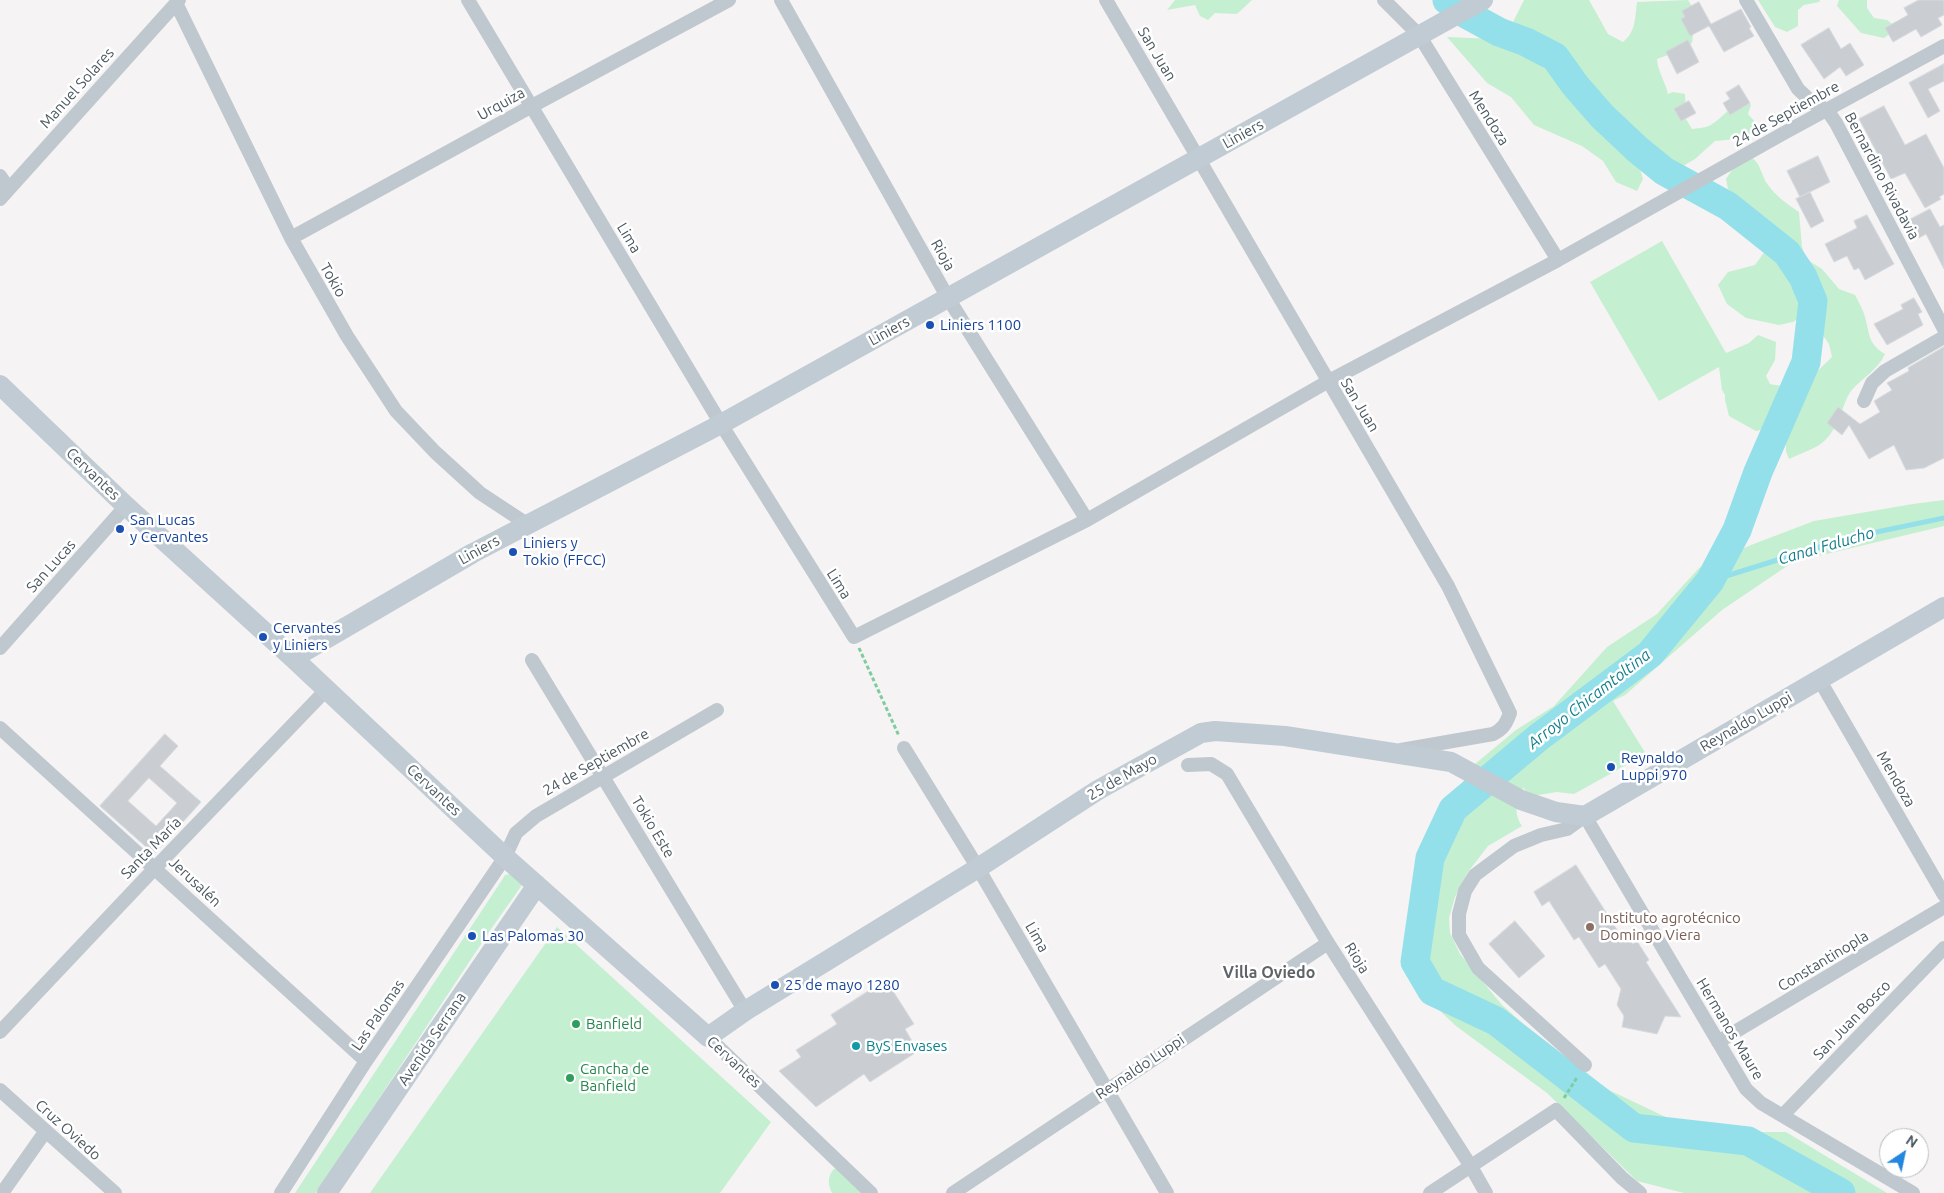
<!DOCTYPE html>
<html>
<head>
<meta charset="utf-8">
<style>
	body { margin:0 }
	#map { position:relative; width:1944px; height:1193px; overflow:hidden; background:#f5f3f3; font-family:Ubuntu,sans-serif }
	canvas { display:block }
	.north { position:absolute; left:1879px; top:1128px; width:50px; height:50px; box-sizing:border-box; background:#fff; border:1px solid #b7bcbf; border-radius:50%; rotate:34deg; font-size:14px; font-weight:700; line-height:20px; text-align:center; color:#4b5860 }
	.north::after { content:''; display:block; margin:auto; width:18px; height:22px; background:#2386df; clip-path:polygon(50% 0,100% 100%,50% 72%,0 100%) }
</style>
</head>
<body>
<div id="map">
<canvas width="1944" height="1193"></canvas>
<div class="north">N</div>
</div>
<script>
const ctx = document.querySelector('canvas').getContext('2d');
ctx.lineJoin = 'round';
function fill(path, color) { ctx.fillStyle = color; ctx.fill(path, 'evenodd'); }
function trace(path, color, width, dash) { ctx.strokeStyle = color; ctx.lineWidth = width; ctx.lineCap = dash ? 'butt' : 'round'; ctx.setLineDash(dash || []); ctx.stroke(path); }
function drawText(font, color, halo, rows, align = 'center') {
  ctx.font = font + ' Ubuntu,sans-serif'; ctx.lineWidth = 5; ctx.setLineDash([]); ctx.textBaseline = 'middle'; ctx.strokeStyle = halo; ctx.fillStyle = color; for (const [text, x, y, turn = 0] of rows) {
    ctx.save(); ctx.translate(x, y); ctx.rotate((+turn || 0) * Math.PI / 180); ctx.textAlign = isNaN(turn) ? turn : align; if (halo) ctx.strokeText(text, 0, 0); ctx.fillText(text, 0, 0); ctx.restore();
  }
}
fill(new Path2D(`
	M1175 0H1252L1237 14 1215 13 1208 20 1200 16 1195 5 1167 10Z
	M1524 0H1589L1608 34 1623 42C1636 32 1635 17 1637 2L1688 0 1696 13 1692 43 1676 52 1657 59C1658 72 1665 81 1668 94L1673 92 1685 94 1686 119 1692 129C1697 128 1704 128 1709 126 1722 119 1731 105 1745 97L1751 105 1748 114 1756 123 1757 128 1752 133 1737 139 1715 141 1695 159 1683 166 1671 163 1661 156 1640 169 1643 179 1637 191 1616 182 1603 161 1582 146 1534 125 1511 97 1487 83 1447 37 1493 39 1511 26Z
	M1758 0H1820L1819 2 1804 5 1798 10V26L1787 32 1775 27Z
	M1839 0H1867V8L1874 18 1887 20 1895 26V30L1884 38 1861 33 1837 6Z
	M1751 157C1761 163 1761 176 1768 185 1776 196 1787 204 1799 212L1802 247 1806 259 1822 269 1839 289 1855 295C1859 302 1863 310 1865 317 1870 335 1868 344 1885 354 1878 370 1862 378 1851 391 1846 398 1843 408 1840 416 1826 448 1817 446 1789 459L1786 451V443L1768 428 1756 431 1729 416 1725 400V395L1722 390 1719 367 1659 401 1590 282 1662 241 1726 353 1749 343 1758 335 1776 342 1775 360 1766 376 1770 384C1801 391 1812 376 1832 357L1829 344 1807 313 1793 322 1779 325 1746 318 1727 304 1718 285 1728 272 1755 265 1775 237 1769 225 1728 189 1726 179 1734 167Z
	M1944 500V526L1793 562 1722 610 1625 695 1613 701 1646 754 1574 794 1557 792 1526 797 1524 787C1518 801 1512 811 1522 826L1488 846 1468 872 1455 897 1449 918 1450 933 1460 954 1502 1005 1567 1063 1611 1091 1697 1132H1786L1887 1193H1684L1637 1181 1547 1093 1456 1026 1417 989 1405 951 1408 916 1424 849 1459 788 1475 764 1516 730 1554 706 1607 647 1657 614 1699 568 1751 545 1814 521 1913 504Z
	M510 874 523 883 520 888 491 929 331 1171 316 1193H295L502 880 505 875Z
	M557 927 771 1122 720 1193H370Z
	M834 1169H840L869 1193H832C828 1185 827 1176 834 1169Z`), '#c5efd1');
trace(new Path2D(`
	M1710 581 1848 538 1944 518`), '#94e0ea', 5);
trace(new Path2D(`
	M1447 0 1466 14 1499 32 1526 42 1555 57 1575 85 1602 116 1637 149 1664 171 1728 206 1787 253 1803 277 1813 301 1806 362 1758 472 1737 530 1710 581 1650 654 1539 737 1453 809 1430 858 1415 962 1432 991 1496 1021 1634 1128 1748 1141 1841 1193`), '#94e0ea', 29);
const building = new Path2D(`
	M1919 0H1944V15L1938 18 1942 25 1921 37 1916 29 1893 42 1885 28 1908 15 1904 8Z
	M1699 2 1711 24 1741 9 1751 27 1749 28 1754 36 1724 52 1709 26 1690 36 1681 19 1685 17 1682 11Z
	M1829 28 1841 49 1850 43 1864 65 1846 76 1840 67 1824 79 1801 45Z
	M1688 40 1699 62 1677 74 1666 52Z
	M1944 64V81L1928 89 1940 111 1928 118 1909 83Z
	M1739 85 1750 103 1730 115 1723 103 1730 99 1726 93Z
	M1689 101 1696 113 1681 121 1674 109Z
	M1884 106 1905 145 1926 134 1944 168V194L1939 197 1941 199 1925 208 1905 173 1891 179 1859 119Z
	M1818 156 1830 182 1800 197 1787 171Z
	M1810 192 1824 221 1811 228 1796 199Z
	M1930 209 1940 227 1944 225V269L1926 234 1919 238 1909 220Z
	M1867 215 1894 264 1865 280 1859 268 1854 270 1847 256 1834 262 1825 244 1857 228 1854 221Z
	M1914 298 1922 312 1918 314 1923 325 1887 345 1874 324 1903 309 1901 305Z
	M1944 347V458L1924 468 1906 470 1894 445 1869 459 1849 425 1842 435 1827 423 1838 407 1860 424 1880 412 1874 401 1892 390 1887 383 1909 371 1908 368Z
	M165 734 178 746 160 766 201 802 154 854 100 806ZM149 778 177 803 156 826 128 801Z
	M1576 865 1621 936 1625 933 1633 944 1637 941 1649 960 1646 962 1681 1017 1665 1016 1657 1034 1622 1027 1624 1016 1617 1005 1621 989 1605 964 1599 968 1579 937 1574 940 1549 901 1542 906 1534 892Z
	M1515 921 1545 956 1519 978 1489 944Z
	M886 980 914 1024 905 1029 912 1041 908 1043 915 1053 870 1082 864 1074 816 1107 779 1071 801 1057 796 1050 837 1024 831 1015Z`);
fill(building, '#caced2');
trace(building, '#d7dade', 1);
trace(new Path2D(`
	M859 648 899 736
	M1564 1098 1578 1076`), '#7ecc9f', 3, [4, 2.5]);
trace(new Path2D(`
	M468 0 721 424 854 637 1087 520 1327 382 1558 260 1784 133 1944 46
	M781 0 948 298 1087 520
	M1106 0 1448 586 1510 713C1506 724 1503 729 1493 734L1401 750
	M1384 0 1419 35 1558 260
	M1746 0 1798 89 1813 103 1827 110 1836 123 1944 329
	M176 3 291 238 347 336 396 411 435 452 480 493 527 524
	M0 176 9 189
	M0 199 179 0
	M291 238 532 106 729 0
	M1864 401 1872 383 1885 371 1944 337
	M0 648 126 506
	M532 660 745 1011
	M1819 679 1944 895
	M0 728 366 1061
	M904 748 978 868 1167 1193
	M1188 765 1211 764 1227 774 1328 943 1470 1165 1486 1193
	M0 1032 155 868 327 689
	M708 1037 871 1193
	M1718 1042 1944 907
	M1585 1065 1478 968 1459 935V914L1465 891 1475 875 1514 846 1541 835 1567 829 1585 816 1746 1089 1761 1103 1913 1193
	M0 1090 115 1193
	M1783 1115 1944 948
	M2 1193 45 1132
	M281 1193 366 1061 505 857 516 833 536 816 717 710
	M953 1193 1328 943
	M1430 1193 1556 1110 1622 1178 1640 1193`), '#bfc8ce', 14);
trace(new Path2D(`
	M0 385 126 506 293 658 505 857 708 1037 745 1011 978 868 1098 790 1201 733 1215 731 1285 736 1451 762 1521 800 1556 812 1585 816 1944 607
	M293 658 473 553 721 424 1483 0
	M327 1193 537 885`), '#c0cbd3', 20);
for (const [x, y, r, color] of [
	[930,325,5,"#1a4fb4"],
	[120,529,5,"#1a4fb4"],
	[513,552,5,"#1a4fb4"],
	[263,637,5,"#1a4fb4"],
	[1611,767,5,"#1a4fb4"],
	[1590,927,5,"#8d6e63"],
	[472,936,5,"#1a4fb4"],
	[775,985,5,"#1a4fb4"],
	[576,1024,5,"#2e9e5b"],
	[856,1046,5,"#0f9aa8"],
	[570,1078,5,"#2e9e5b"]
]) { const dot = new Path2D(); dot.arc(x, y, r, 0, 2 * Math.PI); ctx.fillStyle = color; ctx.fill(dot); trace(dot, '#fff', 2); }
drawText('15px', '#4b5860', '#fff', [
	["San Juan",1157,54,59],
	["Manuel Solares",77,88,-48],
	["Urquiza",501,104,-29],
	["24 de Septiembre",1786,114,-29],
	["Mendoza",1489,118,58],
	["Liniers",1243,134,-29],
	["Bernardino Rivadavia",1882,176,62],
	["Lima",629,238,59],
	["Rioja",943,255,61],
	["Tokio",333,280,60],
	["Liniers",889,331,-29],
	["San Juan",1360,405,59],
	["Cervantes",93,474,44],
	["Liniers",479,550,-29],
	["San Lucas",51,566,-48],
	["Lima",839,584,58],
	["Reynaldo Luppi",1746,722,-30],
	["24 de Septiembre",596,762,-30],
	["25 de Mayo",1122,777,-30],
	["Mendoza",1896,779,60],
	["Cervantes",434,790,43],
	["Tokio Este",653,827,59],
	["Santa María",151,848,-46],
	["Jerusalén",195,882,43],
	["Lima",1037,937,60],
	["Rioja",1357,958,58],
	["Constantinopla",1823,961,-31],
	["Las Palomas",378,1015,-56],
	["San Juan Bosco",1852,1020,-46],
	["Hermanos Maure",1730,1029,59],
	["Avenida Serrana",432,1039,-56],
	["Cervantes",734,1062,43],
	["Reynaldo Luppi",1140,1067,-34],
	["Cruz Oviedo",68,1130,42]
]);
drawText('15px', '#164399', '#fff', [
	["Liniers 1100",940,325],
	["San Lucas",130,520],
	["y Cervantes",130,537],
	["Liniers y",523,543],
	["Tokio (FFCC)",523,560],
	["Cervantes",273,628],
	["y Liniers",273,645],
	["Reynaldo",1621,758],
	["Luppi 970",1621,775],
	["Las Palomas 30",482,936],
	["25 de mayo 1280",785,985]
], 'left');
drawText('15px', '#785e54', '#fff', [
	["Instituto agrotécnico",1600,918],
	["Domingo Viera",1600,935]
], 'left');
drawText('15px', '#27864d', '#fff', [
	["Banfield",586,1024],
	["Cancha de",580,1069],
	["Banfield",580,1086]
], 'left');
drawText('15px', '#0d838f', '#fff', [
	["ByS Envases",866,1046]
], 'left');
drawText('italic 16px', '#127e8d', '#fff', [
	["Canal Falucho",1826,546,-16],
	["Arroyo Chicamtoltina",1589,699,-38]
]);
drawText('bold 16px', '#5f6468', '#fff', [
	["Villa Oviedo",1269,973]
]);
</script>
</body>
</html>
